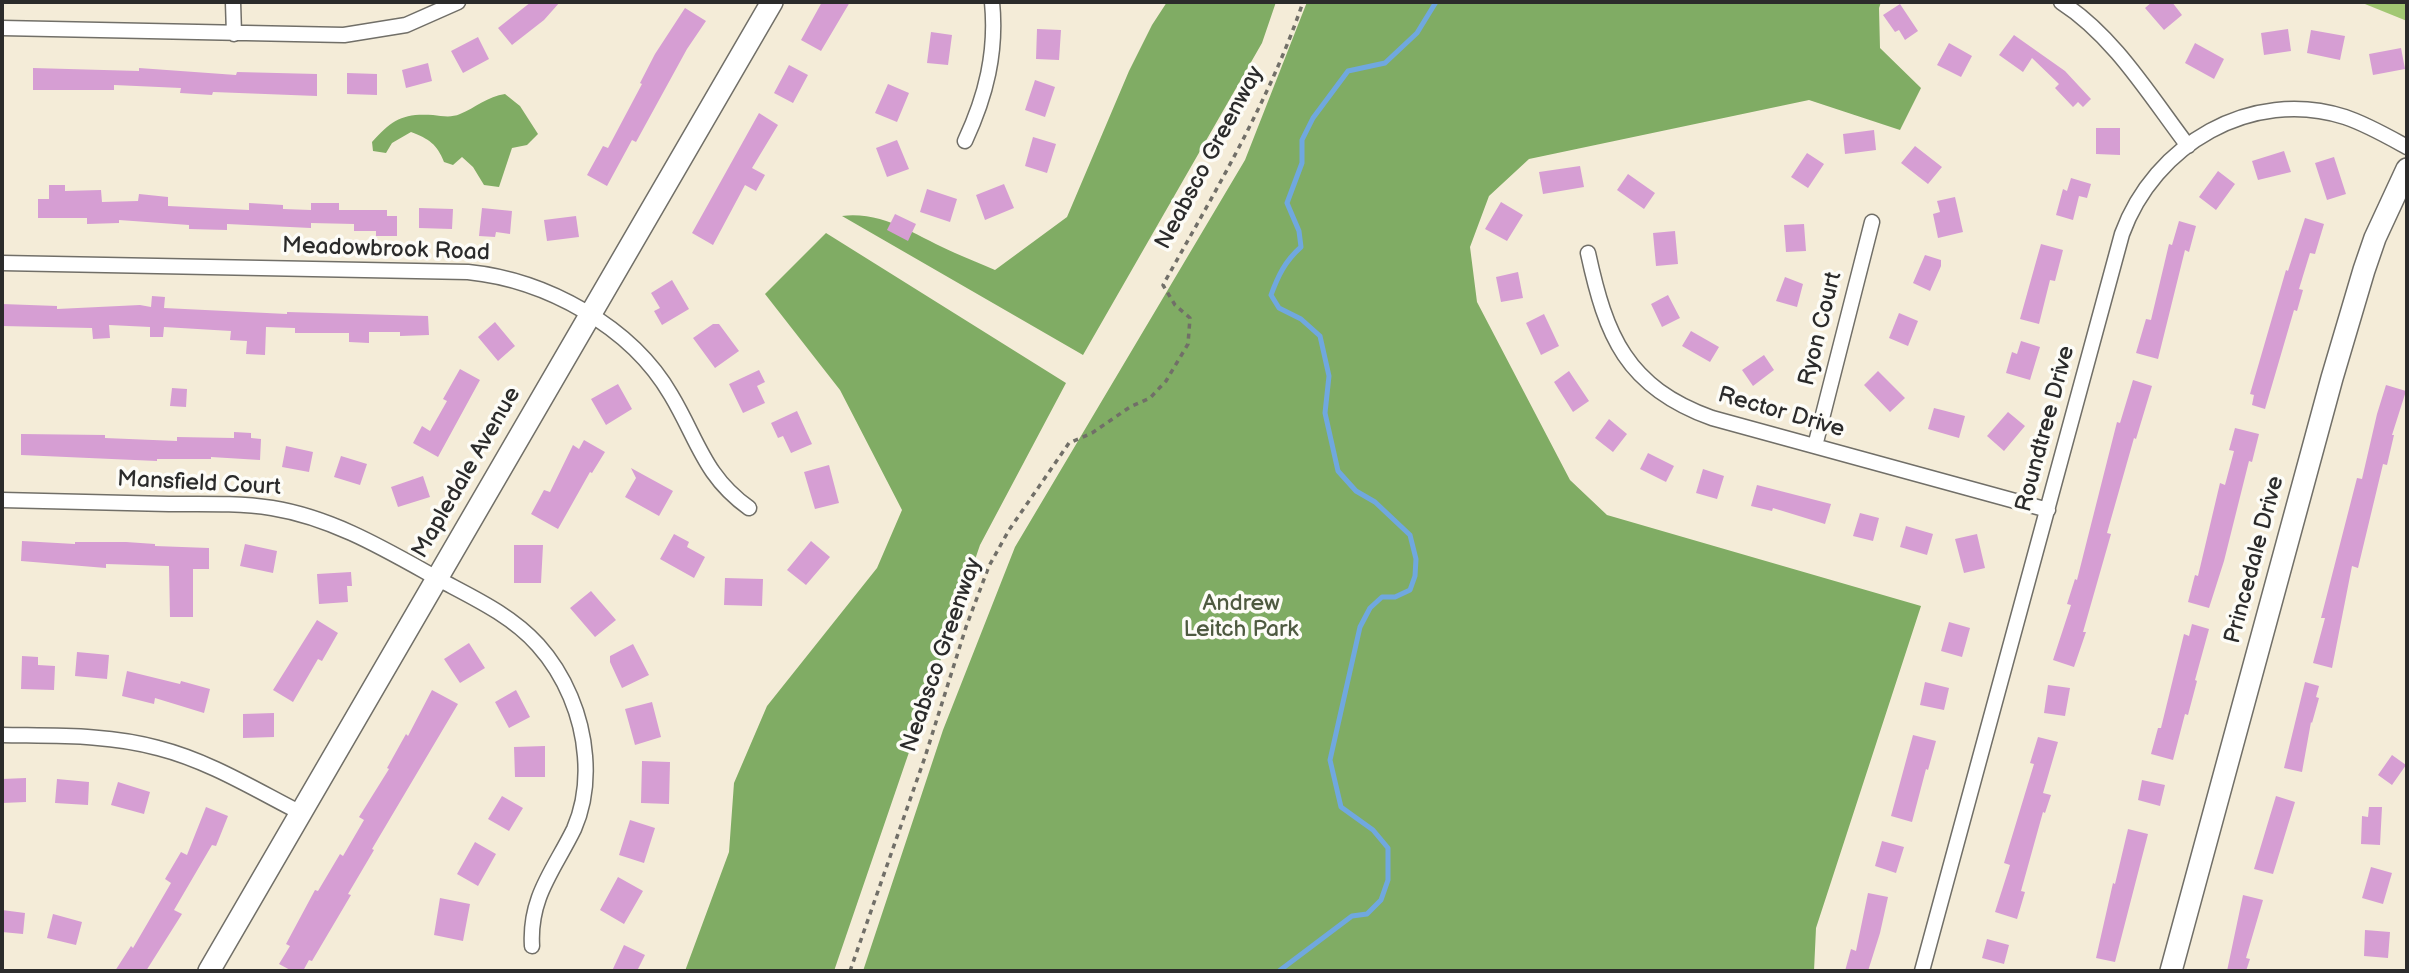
<!DOCTYPE html>
<html>
<head>
<meta charset="utf-8">
<style>
	body { margin:0 }
	#map { position:relative; width:2409px; height:973px; overflow:hidden; background:#f4ecd8; font-family:"Balsamiq Sans",sans-serif }
	canvas { display:block }
	.frame { position:absolute; inset:0; border:4px solid #2b2b2b; pointer-events:none }
</style>
</head>
<body>
<div id="map">
<canvas width="2409" height="973"></canvas>
<div class="frame"></div>
</div>
<script>
const ctx = document.querySelector('canvas').getContext('2d');
ctx.lineJoin = 'round';
function fill(path, color) { ctx.fillStyle = color; ctx.fill(path, 'evenodd'); }
function trace(path, color, width, dash) { ctx.strokeStyle = color; ctx.lineWidth = width; ctx.lineCap = dash ? 'butt' : 'round'; ctx.setLineDash(dash || []); ctx.stroke(path); }
function drawText(font, color, halo, rows, align = 'center') {
  ctx.font = font + ' "Balsamiq Sans",sans-serif'; ctx.lineWidth = 7; ctx.setLineDash([]); ctx.textBaseline = 'middle'; ctx.strokeStyle = halo; ctx.fillStyle = color; for (const [text, x, y, turn = 0] of rows) {
    ctx.save(); ctx.translate(x, y); ctx.rotate((+turn || 0) * Math.PI / 180); ctx.textAlign = isNaN(turn) ? turn : align; if (halo) ctx.strokeText(text, 0, 0); ctx.fillText(text, 0, 0); ctx.restore();
  }
}
fill(new Path2D(`
	M2360 2H2407V21Z`), '#a1c772');
fill(new Path2D(`
	M1167 2H1276L1262 43 1083 355 842 216C885 211 917 237 955 253 968 259 982 264 995 270L1067 217 1129 71 1152 25Z
	M1307 2H1881L1879 8 1880 48 1921 88 1900 130 1809 100 1529 159 1489 196 1470 247 1477 302 1570 480 1607 515 1921 606 1816 928 1814 971H863L943 730 1015 547 1245 160Z
	M505 94 520 106 538 134 527 145 512 148 499 187 484 185 473 167 462 157 453 165 444 162C437 144 429 139 411 132L392 143 386 153 373 151 372 142C392 120 402 113 433 115 442 116 451 118 460 114 475 108 488 96 505 94Z
	M826 233 1066 383 980 545 834 971H685L729 852 734 783 767 706 877 568 902 510 840 390 765 294Z`), '#80ac64');
trace(new Path2D(`
	M1279 971 1352 916 1367 914 1381 900 1388 880V848L1373 830 1341 807 1330 760 1360 627 1370 608 1382 597H1395L1410 590 1415 576 1416 559 1410 535 1375 502 1356 491 1338 471 1325 413 1329 376 1320 336 1301 319 1279 308 1271 295C1278 276 1285 261 1301 247L1299 231 1287 203 1302 163V140L1313 118 1348 71 1385 63 1417 33 1436 2`), '#70a8df', 5);
fill(new Path2D(`
	M531 2H560L544 20 512 45 498 28Z
	M822 2H850L821 51 801 40Z
	M2152 2H2172L2182 15 2164 30 2145 8Z
	M1900 4 1918 31 1905 40 1899 30 1895 32 1883 15Z
	M685 8 706 21 687 49 636 142 632 140 607 186 587 175 603 146 608 148 642 84 640 83 655 54Z
	M1037 29 1061 30 1059 60 1036 59Z
	M2288 29 2291 51 2264 55 2261 33Z
	M2311 30 2345 36 2340 60 2307 53Z
	M931 32 952 35 948 65 927 63Z
	M2014 35 2065 71 2091 99 2083 107 2078 102 2073 107 2055 88 2059 84 2032 58 2023 72 1999 55Z
	M478 37 489 59 463 73 451 51Z
	M1949 43 1972 56 1961 77 1937 65Z
	M2195 43 2224 59 2214 79 2185 63Z
	M2401 48 2405 69 2373 75 2369 54Z
	M428 63 432 81 406 88 402 70Z
	M789 65 808 75 793 103 774 93Z
	M33 68 139 71V68L236 75 237 72 317 74V96L213 92 212 95 180 93 181 88 114 85V90H33Z
	M347 73 377 74V95L347 94Z
	M1035 80 1055 87 1045 117 1025 110Z
	M888 84 909 93 897 122 875 113Z
	M759 113 778 125 752 168 765 175 756 191 745 185 713 245 692 233Z
	M2096 128H2120V155L2096 154Z
	M1874 130 1876 150 1845 154 1843 134Z
	M1033 137 1056 144 1047 173 1025 166Z
	M897 140 909 169 887 177 876 148Z
	M1915 146 1942 167 1928 184 1901 163Z
	M2284 151 2291 172 2258 180 2252 161Z
	M1807 153 1824 164 1808 188 1791 177Z
	M2334 157 2346 194 2327 200 2315 163Z
	M1580 166 1584 187 1543 194 1539 172Z
	M2218 171 2235 184 2216 210 2199 197Z
	M1628 174 1655 193 1644 209 1617 190Z
	M2071 178 2091 184 2087 198 2079 196 2073 220 2056 215 2063 189 2067 191Z
	M1004 184 1014 208 985 220 976 195Z
	M49 185H65V191L101 190 102 202 138 201 139 194 168 197V206L249 210V203L283 205V209L311 210V203H339V210H387V216H397V236H376V231H354V224L311 223V228L227 224V230L189 229V225L119 220V223L87 224V218H38V199H49Z
	M927 189 957 199 950 222 920 212Z
	M1955 197 1963 232 1938 238 1933 214 1940 212 1937 201Z
	M1501 202 1523 215 1507 241 1485 229Z
	M419 208 453 209 452 229 419 228Z
	M482 208 512 211 510 234 496 232 495 237 479 236Z
	M895 214 916 224 908 241 887 230Z
	M576 216 579 237 547 241 544 220Z
	M2305 218 2324 224 2315 254 2310 253 2299 289 2303 290 2297 311 2294 310 2265 409 2252 405 2254 395 2250 394 2286 270 2288 271Z
	M2179 221 2196 226 2189 252 2185 250 2158 359 2136 353 2146 319 2151 320 2169 244 2172 245Z
	M1804 224 1806 251 1786 252 1784 225Z
	M1675 231 1678 264 1656 266 1653 233Z
	M2041 244 2063 250 2055 281 2050 280 2039 324 2020 319Z
	M1925 255 1941 260V266L1930 291 1913 283Z
	M1518 272 1523 298 1501 302 1496 277Z
	M1785 277 1803 284 1797 307 1776 301Z
	M672 280 689 309 662 325 654 311 660 308 651 293Z
	M1668 295 1680 318 1662 327 1651 304Z
	M152 296 165 297 164 308 287 314V312L428 316 429 335 400 336V332H369V343L349 342V333H295V328L266 327 265 355 246 354 247 341 230 340 231 331 164 327 163 337H150V327L109 325 110 338 93 339 92 328 2 326V304L57 306V309L140 305 151 307Z
	M1899 313 1918 321 1908 346 1889 338Z
	M1544 314 1559 346 1541 355 1526 323Z
	M495 322 515 346 498 361 478 337Z
	M713 324H719L739 351 715 368 693 338Z
	M1691 331 1719 347 1710 362 1682 346Z
	M2021 341 2040 347 2030 380 2006 373 2012 352 2017 354Z
	M1764 355 1774 370 1753 386 1742 370Z
	M460 369 480 380 438 457 413 443 422 426 430 431 447 401 443 399Z
	M759 370 765 382 757 386 765 403 743 413 729 384Z
	M1569 371 1589 401 1573 412 1554 382Z
	M1878 371 1905 398 1890 412 1864 385Z
	M2133 380 2152 386 2136 439 2134 438 2107 533 2111 534 2083 632H2086L2074 667 2053 660 2071 605 2067 604 2075 579 2077 580 2117 422 2120 423Z
	M618 384 632 409 606 425 591 399Z
	M2386 385 2406 391 2392 435H2394L2387 465 2383 464 2358 568 2352 566 2332 668 2313 663 2325 618H2321L2357 478 2362 479 2377 414Z
	M172 388 187 389 186 407 170 406Z
	M1934 408 1965 416 1959 438 1928 429Z
	M797 411 812 444 791 453 783 436 778 438 771 423Z
	M2008 412 2025 426 2004 451 1987 436Z
	M1609 419 1627 434 1613 452 1595 438Z
	M2235 428 2259 434 2252 462 2249 461 2224 561 2209 608 2188 602 2195 575 2198 576 2220 483 2225 485 2234 451 2229 450Z
	M234 432 251 433V438L261 439 260 460 211 457V459H157V461L21 455V434L105 435V438L177 441V437L234 438Z
	M584 440 605 452 592 473 590 472 558 529 531 514 544 490 550 492 573 445 579 449Z
	M286 446 313 452 309 472 282 467Z
	M1648 453 1674 466 1666 482 1640 469Z
	M341 456 367 464 360 485 334 477Z
	M829 465 839 503 815 509 804 472Z
	M631 468 673 491 659 516 625 497 636 478Z
	M1703 469 1724 476 1717 499 1696 493Z
	M423 476 430 497 398 507 391 487Z
	M1757 485 1831 504 1825 524 1773 508 1772 511 1751 506Z
	M1860 513 1879 518 1873 541 1853 536Z
	M1906 526 1933 534 1927 555 1900 547Z
	M674 534 689 542 687 547 705 557 694 578 660 559Z
	M1977 534 1985 568 1964 573 1955 539Z
	M22 541 75 544V542H126L155 544V546L209 548V569H193V617H170L169 566 106 564V568L21 561Z
	M811 541 830 557 806 585 787 570Z
	M245 544 277 551 273 573 240 566Z
	M514 545H543L541 583H514Z
	M351 572 352 586H347L348 602 319 604 317 574Z
	M725 578 763 579 762 606 724 605Z
	M591 591 616 620 595 637 570 608Z
	M317 620 338 633 322 661 318 659 293 702 273 690Z
	M1949 622 1970 628 1962 657 1941 651Z
	M2192 624 2209 629 2195 680 2197 681 2188 715 2185 714 2173 760 2151 754 2158 728H2161L2184 634 2189 636Z
	M469 643 485 668 460 683 444 659Z
	M633 644 649 675 622 688 610 662V656Z
	M77 652 109 655 107 679 75 676Z
	M22 656 38 657V665L55 666 54 690 21 689Z
	M127 671 180 684 181 681 210 689 204 713 155 698 154 704 122 696Z
	M1925 682 1949 688 1944 710 1920 705Z
	M2305 682 2319 686 2316 697 2319 698 2312 723 2311 722 2302 772 2284 768Z
	M2048 685 2070 688 2065 716 2044 713Z
	M432 690 458 704 372 849 374 850 348 894 351 895 312 961 309 960 303 971H292L279 964 290 946 286 944 315 890 318 891 340 854 343 856 364 820 359 817 389 769 387 768 406 734 408 736Z
	M516 690 530 717 509 728 495 702Z
	M652 702 661 737 635 745 625 709Z
	M274 713V737L243 738V714Z
	M1913 735 1936 741 1928 770 1926 769 1912 822 1891 816Z
	M2038 737 2058 742 2043 793 2051 795 2045 813 2043 812 2021 891 2025 892 2017 919 1995 912 2010 865 2004 863 2034 764 2030 763Z
	M545 746V777H515L514 747Z
	M2392 755 2406 765 2392 785 2378 775Z
	M642 761 670 762 669 804 641 803Z
	M26 778V802L2 803V779Z
	M57 779 89 782 88 805 55 803Z
	M2142 780 2165 785 2160 806 2138 800Z
	M118 782 150 792 144 814 111 805Z
	M502 796 523 808 509 831 488 819Z
	M2276 796 2295 802 2273 874 2254 869Z
	M206 807 228 816 216 846 212 845 174 910 182 914 146 971H115L131 946 133 948 171 883 165 879 181 852 187 855Z
	M2369 807H2382L2380 845 2361 844 2362 816 2368 817Z
	M630 820 655 828 644 863 619 855Z
	M2128 829 2148 834 2115 962 2096 958 2113 883 2115 884Z
	M1882 841 1904 847 1896 873 1875 866Z
	M475 842 496 854 478 886 457 874Z
	M2371 867 2392 873 2383 904 2362 898Z
	M618 877 643 891 624 924 600 910Z
	M1868 893 1888 897 1880 933 1868 971H1845L1851 949 1856 951Z
	M2243 895 2263 900 2246 958 2250 959 2246 971H2227Z
	M440 898 470 904 463 941 434 935Z
	M2 910 25 913 23 934 2 932Z
	M53 914 82 922 76 945 47 938Z
	M2365 930 2390 932 2388 958 2364 956Z
	M1987 939 2009 945 2004 964 1982 958Z
	M624 945 645 955 637 971H612Z`), '#d69ed3');
const street = new Path2D(`
	M233 2 234 34
	M2061 2C2114 36 2150 96 2188 146
	M2 28 344 35 406 25 458 2
	M965 141C986 96 997 52 992 2
	M1588 253C1606 336 1626 387 1712 418L2048 510
	M2 263 468 272C546 280 631 326 671 395 698 440 704 476 749 508
	M1815 446 1872 222
	M2 500C58 501 115 503 172 504 205 504 239 503 272 508 334 518 388 551 442 581 476 599 512 616 538 645 565 675 582 716 585 756 587 780 584 806 574 829 554 870 529 897 532 946
	M2 735C53 736 108 734 158 748 209 761 254 789 301 813
	M1922 971 2122 234C2154 145 2251 87 2345 117 2366 124 2387 136 2407 147`);
const secondary = new Path2D(`
	M209 971 772 2
	M2171 971 2332 378 2364 270 2375 238 2407 169`);
trace(street, '#716f68', 17);
trace(secondary, '#716f68', 24);
trace(new Path2D(`
	M850 971 925 757 966 627 989 566 1009 530 1069 443 1092 433 1130 407 1150 398 1166 381 1188 344 1190 318 1175 305 1163 285C1214 193 1269 102 1303 2`), '#716f68', 3.5, [5, 5]);
trace(street, '#fff', 14);
trace(secondary, '#fff', 21);
drawText('23px', '#2b2b2b', '#fdfcf7', [
	["Neabsco Greenway",1210,158,-62],
	["Meadowbrook Road",386,250,2],
	["Ryon Court",1821,329,-76],
	["Rector Drive",1781,413,16],
	["Roundtree Drive",2046,429,-75],
	["Mapledale Avenue",467,473,-60],
	["Mansfield Court",199,484,3],
	["Princedale Drive",2255,560,-75],
	["Neabsco Greenway",942,655,-71]
]);
drawText('23px', '#4e5a40', '#fdfcf7', [
	["Andrew",1241,604],
	["Leitch Park",1241,630]
]);
</script>
</body>
</html>
